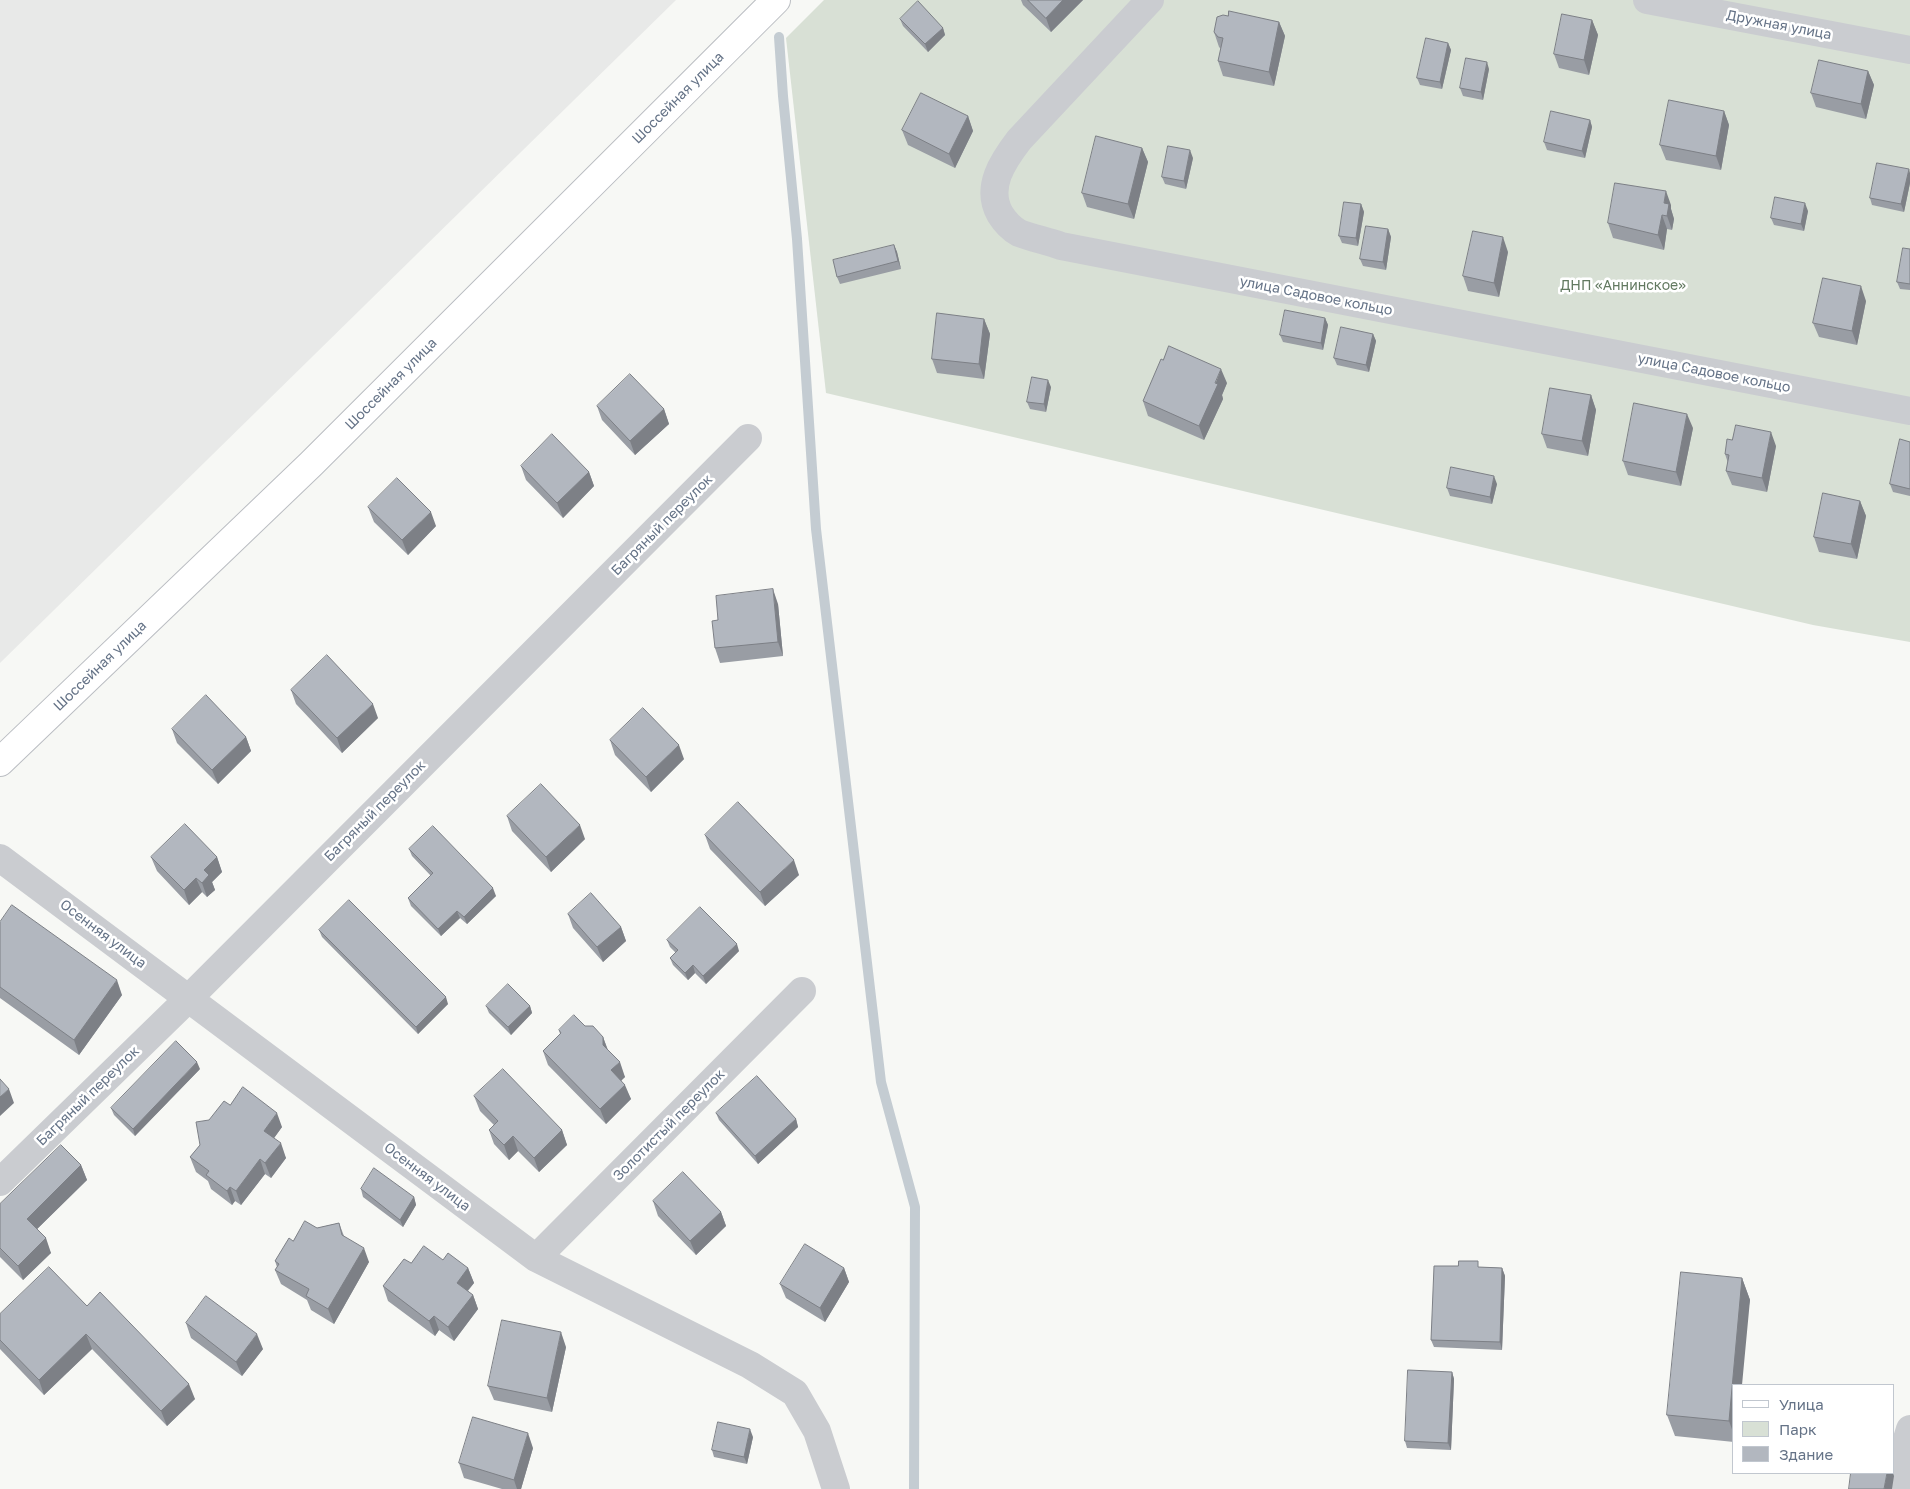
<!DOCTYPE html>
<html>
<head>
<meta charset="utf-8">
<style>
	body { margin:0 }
	#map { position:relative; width:1910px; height:1489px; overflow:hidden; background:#f7f8f5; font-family:"Golos Text",sans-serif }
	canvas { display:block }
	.legend { position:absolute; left:1732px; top:1384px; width:162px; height:90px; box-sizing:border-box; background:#fff; border:1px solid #c1c7cf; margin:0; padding:6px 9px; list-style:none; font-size:15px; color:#657387 }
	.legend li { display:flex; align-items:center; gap:10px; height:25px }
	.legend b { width:25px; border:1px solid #c1c7cf }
</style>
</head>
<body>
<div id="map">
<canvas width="1910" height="1489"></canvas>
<ul class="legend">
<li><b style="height:6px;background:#fff"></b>Улица</li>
<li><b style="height:14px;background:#d8e0d5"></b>Парк</li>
<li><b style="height:14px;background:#b2b7bf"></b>Здание</li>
</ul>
</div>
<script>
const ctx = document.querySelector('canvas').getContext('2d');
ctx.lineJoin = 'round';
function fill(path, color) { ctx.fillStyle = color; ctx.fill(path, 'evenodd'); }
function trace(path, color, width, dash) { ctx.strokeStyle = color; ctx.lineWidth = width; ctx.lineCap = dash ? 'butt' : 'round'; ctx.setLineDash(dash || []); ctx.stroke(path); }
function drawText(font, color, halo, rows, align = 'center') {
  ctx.font = font + ' "Golos Text",sans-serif'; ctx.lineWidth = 5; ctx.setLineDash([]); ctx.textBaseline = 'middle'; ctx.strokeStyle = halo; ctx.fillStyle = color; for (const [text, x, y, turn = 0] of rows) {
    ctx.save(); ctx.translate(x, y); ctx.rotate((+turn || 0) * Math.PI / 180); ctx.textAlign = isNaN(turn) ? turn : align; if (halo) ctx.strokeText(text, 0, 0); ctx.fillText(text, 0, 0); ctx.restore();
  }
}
fill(new Path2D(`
	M0 0H676L0 663Z`), '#e8e9e8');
fill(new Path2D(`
	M824 0H1910V642L1813 625 826 393 786 38Z`), '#d8e0d5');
trace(new Path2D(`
	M779 37 783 96 797 239 816 529 881 1082 915 1207 914 1489`), '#c4ccd2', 10);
const major = new Path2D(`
	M0 762 311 464 776 0`);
trace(major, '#babdc2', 30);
trace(new Path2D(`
	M1150 0 1019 140C1003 161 985 187 1000 214 1005 222 1010 228 1019 233 1032 238 1047 241 1061 246L1910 411
	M1647 0 1910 50
	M0 858 536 1258 750 1365 795 1393 817 1431 836 1489
	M0 1182 189 998 748 438
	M536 1258 802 991
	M1900 1489 1904 1449 1910 1429`), '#caccd0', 28);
trace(major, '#fff', 28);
fill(new Path2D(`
	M1021 0H1083L1051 32 1023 5Z
	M1228 16 1279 22 1285 36 1274 86 1223 76 1218 61 1221 49 1219 47 1214 32Z
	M900 19 943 28 945 35 928 52 903 26Z
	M1592 20 1598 35 1589 75 1559 68 1554 54Z
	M1448 43 1451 50 1442 89 1420 85 1417 78Z
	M1489 69 1483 100 1463 96 1460 88Z
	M1868 71 1874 85 1866 119 1816 107 1811 93Z
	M1724 111 1729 125 1721 170 1666 160 1660 145Z
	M968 116 973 131 955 168 908 145 902 130Z
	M1590 120 1592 127 1585 158 1547 150 1544 142Z
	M1142 148 1148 162 1134 219 1087 207 1082 193Z
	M1193 158 1186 189 1165 184 1162 177Z
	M1910 173V183L1904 212 1872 205 1870 198Z
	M1361 204 1364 212 1358 246 1342 243 1339 236Z
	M1671 205V209L1674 219 1672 230 1667 229 1664 250 1613 238 1608 223Z
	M1808 211 1804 231 1774 225 1771 218Z
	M1388 229 1391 237 1386 270 1363 266 1360 259Z
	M894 245 897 252 901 269 840 284 837 277Z
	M1910 249V290L1900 289 1897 282Z
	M1508 252 1499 297 1468 291 1463 276Z
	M1866 301 1857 345 1819 337 1813 323Z
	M1325 318 1328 325 1323 350 1283 342 1280 335Z
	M984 319 990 334 984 379 937 373 932 359Z
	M1373 334 1376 341 1369 372 1337 365 1334 358Z
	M1227 383 1222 395 1223 399 1204 440 1148 416 1143 401Z
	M1051 387 1046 412 1030 409 1027 402Z
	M1591 395 1596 410 1588 456 1547 448 1542 434Z
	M597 406 664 409 669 424 635 455 602 420Z
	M1693 428 1681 486 1628 475 1623 461Z
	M1910 442V496L1893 492 1890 484Z
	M1776 446 1767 492 1732 485 1726 471 1728 463 1725 454Z
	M521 466 589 472 594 486 563 518 526 480Z
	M1497 484 1492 504 1450 496 1447 488Z
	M1860 501 1866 516 1857 559 1819 552 1814 537Z
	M368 507 436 526 408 555 374 522Z
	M778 604 783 656 720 663 715 648 718 620Z
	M291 690 378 718 342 753 296 704Z
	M172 729 246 737 251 751 218 784 177 743Z
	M610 740 684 759 651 792 615 755Z
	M507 816 585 839 551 872 512 831Z
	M705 835 799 875 765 906 710 849Z
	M409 849 496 896 467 924 460 918 441 936 411 906 408 898 431 876 412 856Z
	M151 857H217L222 872 212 882 215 890 207 897 202 892 189 905 157 871Z
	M568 914 621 927 626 941 603 962 573 928Z
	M0 922 122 995 79 1055 0 998Z
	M319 930 448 1004 418 1034 322 937Z
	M667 940 739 951 706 984 695 973 688 980 673 965 670 958 676 953 670 947Z
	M486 1006H530L532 1013 511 1035 489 1013Z
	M585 1026 603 1037 608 1050 625 1077 621 1080 631 1099 606 1124 548 1065 543 1051 560 1034 559 1030Z
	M200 1069 135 1136 114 1115 111 1108Z
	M474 1096 562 1130 567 1145 539 1172 518 1151 509 1160 494 1144 489 1130 494 1125 480 1111Z
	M230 1105 282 1127 274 1138 286 1158 271 1178 265 1174 241 1205 235 1201 232 1205 211 1189 208 1181 196 1172 190 1157 200 1145 209 1120Z
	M716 1113 796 1119 798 1127 758 1164 719 1120Z
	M81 1165 87 1180 37 1229 51 1253 23 1280 0 1257V1204Z
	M361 1189 414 1197 416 1205 403 1227 363 1197Z
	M653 1201 721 1212 726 1226 696 1255 658 1216Z
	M339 1223 344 1236 369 1262 334 1324 311 1310 307 1300 281 1284 275 1270 277 1267 275 1261 293 1241 317 1228Z
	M443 1260 468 1268 474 1283 468 1291 473 1295 478 1309 454 1341 439 1330 435 1336 388 1301 383 1286Z
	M1480 1267 1502 1268 1505 1276 1502 1350 1434 1347 1431 1340Z
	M844 1268 849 1282 825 1322 786 1298 780 1284Z
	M1742 1278 1750 1300 1734 1385V1442L1675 1436 1667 1415Z
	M87 1306 195 1399 167 1426 92 1349 44 1395 0 1349V1314Z
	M186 1323 263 1349 242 1376 191 1338Z
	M566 1347 552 1412 494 1400 488 1386Z
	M1452 1372 1454 1379 1451 1450 1407 1448 1405 1441Z
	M753 1437 747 1464 714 1457 712 1450Z
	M533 1448 521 1489H502L464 1478 459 1463Z`), '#999da4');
fill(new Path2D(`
	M1063 0H1083L1051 32 1046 18Z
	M1592 20 1598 35 1589 75 1584 60Z
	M1279 22 1285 36 1274 86 1269 72Z
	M943 28 945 35 928 52 925 44Z
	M1448 43 1451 50 1442 89 1440 82Z
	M1487 62 1489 69 1483 100 1481 92Z
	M1868 71 1874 85 1866 119 1861 104Z
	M1724 111 1729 125 1721 170 1716 156Z
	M968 116 973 131 955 168 949 154Z
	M1590 120 1592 127 1585 158 1582 151Z
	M1142 148 1148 162 1134 219 1128 204Z
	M1190 150 1193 158 1186 189 1184 181Z
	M1909 169 1910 173V183L1904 212 1901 204Z
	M1666 191 1671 205V209L1674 219 1672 230 1667 216 1664 203Z
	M1805 203 1808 211 1804 231 1801 224Z
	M1361 204 1364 212 1358 246 1356 238Z
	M1662 215 1667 229 1664 250 1658 235Z
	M1388 229 1391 237 1386 270 1383 262Z
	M1503 237 1508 252 1499 297 1494 283Z
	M894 245 897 252 901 269 898 261Z
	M1861 286 1866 301 1857 345 1852 331Z
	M1325 318 1328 325 1323 350 1321 343Z
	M984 319 990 334 984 379 979 364Z
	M1373 334 1376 341 1369 372 1366 365Z
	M1221 369 1227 383 1222 395 1223 399 1204 440 1199 426Z
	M1048 380 1051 387 1046 412 1044 404Z
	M1591 395 1596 410 1588 456 1582 441Z
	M664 409 669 424 635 455 630 441Z
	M1687 414 1693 428 1681 486 1676 472Z
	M1771 432 1776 446 1767 492 1762 478Z
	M589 472 594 486 563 518 557 503Z
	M1494 476 1497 484 1492 504 1490 497Z
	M1860 501 1866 516 1857 559 1851 544Z
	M431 512 436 526 408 555 402 540Z
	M773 589 778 604 783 656 778 642Z
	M373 704 378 718 342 753 337 738Z
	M246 737 251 751 218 784 212 770Z
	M679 745 684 759 651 792 646 777Z
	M580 825 585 839 551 872 546 857Z
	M217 857 222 872 212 882 215 890 207 897 202 883 204 870Z
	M794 860 799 875 765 906 760 892Z
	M196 878 202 892 189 905 184 890Z
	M493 888 496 896 467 924 464 917Z
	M457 911 460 918 441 936 438 929Z
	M621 927 626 941 603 962 597 947Z
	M737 944 739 951 706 984 703 976Z
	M693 965 695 973 688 980 685 973Z
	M117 980 122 995 79 1055 74 1040Z
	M446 997 448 1004 418 1034 416 1027Z
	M530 1006 532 1013 511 1035 508 1027Z
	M603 1037 608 1051 603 1045Z
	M197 1062 200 1069 135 1136 133 1129Z
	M620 1062 625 1077 617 1085 611 1070Z
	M625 1085 631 1099 606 1124 600 1109Z
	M9 1089 14 1103 0 1116V1097Z
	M277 1113 282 1127 269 1145 264 1131Z
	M796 1119 798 1127 758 1164 755 1156Z
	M562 1130 567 1145 539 1172 534 1158Z
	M513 1136 518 1151 509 1160 504 1145Z
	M281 1143 286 1158 271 1178 265 1163Z
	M260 1159 265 1174 241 1205 236 1191Z
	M81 1165 87 1180 32 1234 27 1219Z
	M230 1187 235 1201 232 1205 227 1191Z
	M414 1197 416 1205 403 1227 400 1220Z
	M721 1212 726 1226 696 1255 690 1241Z
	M46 1238 51 1253 23 1280 18 1266Z
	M364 1248 369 1262 334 1324 328 1309Z
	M468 1268 474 1283 462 1297 457 1283Z
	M844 1268 849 1282 825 1322 820 1308Z
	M1502 1268 1505 1276 1502 1350 1500 1342Z
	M1742 1278 1750 1300 1742 1385H1734V1435L1729 1421Z
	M473 1295 478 1309 454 1341 448 1327Z
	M434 1316 439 1330 435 1336 429 1321Z
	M561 1332 566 1347 552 1412 547 1398Z
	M86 1334 92 1349 44 1395 39 1380Z
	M257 1334 263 1349 242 1376 236 1362Z
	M1452 1372 1454 1379 1451 1450 1448 1443Z
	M189 1384 195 1399 167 1426 161 1411Z
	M750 1429 753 1437 747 1464 744 1457Z
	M528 1433 533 1448 521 1489H517L514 1480Z
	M1887 1473H1893L1894 1476 1892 1489H1884Z`), '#7d8086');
const building = new Path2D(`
	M1028 0H1063L1046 18Z
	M918 1 943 28 925 44 900 19Z
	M1229 11 1279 22 1269 72 1218 61 1223 38 1218 37 1214 32 1217 17 1223 15 1228 16Z
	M1562 14 1592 20 1584 60 1554 54Z
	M1426 38 1448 43 1440 82 1417 78Z
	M1466 58 1487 62 1481 92 1460 88Z
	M1819 60 1868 71 1861 104 1811 93Z
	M921 93 968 116 949 154 902 130Z
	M1669 100 1724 111 1716 156 1660 145Z
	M1551 111 1590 120 1582 151 1544 142Z
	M1096 136 1142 148 1128 204 1082 193Z
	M1168 146 1190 150 1184 181 1162 177Z
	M1877 163 1909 169 1901 204 1870 198Z
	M1615 183 1666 191 1664 203 1669 204 1667 216 1662 215 1658 235 1608 223Z
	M1775 197 1805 203 1801 224 1771 218Z
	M1344 202 1361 204 1356 238 1339 236Z
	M1366 226 1388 229 1383 262 1360 259Z
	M1473 231 1503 237 1494 283 1463 276Z
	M894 245 898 261 837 277 833 260Z
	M1903 248 1910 249V284L1897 282Z
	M1823 278 1861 286 1852 331 1813 323Z
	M1285 310 1325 318 1321 343 1280 335Z
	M937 313 984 319 979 364 932 359Z
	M1341 327 1373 334 1366 365 1334 358Z
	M1169 346 1221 369 1215 383 1218 384 1199 426 1143 401 1161 359 1163 360Z
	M630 374 664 409 630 441 597 406Z
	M1032 377 1048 380 1044 404 1027 402Z
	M1550 388 1591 395 1582 441 1542 434Z
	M1634 403 1687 414 1676 472 1623 461Z
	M1736 425 1771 432 1762 478 1726 471 1729 455 1725 454 1727 439 1732 440Z
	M552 434 589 472 557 503 521 466Z
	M1900 439 1910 442V489L1890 484Z
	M1451 467 1494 476 1490 497 1447 488Z
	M397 478 431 512 402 540 368 507Z
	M1823 493 1860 501 1851 544 1814 537Z
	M773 589 778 642 715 648 712 621 718 620 716 596Z
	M327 655 373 704 337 738 291 690Z
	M206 695 246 737 212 770 172 729Z
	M643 708 679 745 646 777 610 740Z
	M541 784 580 825 546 857 507 816Z
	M738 802 794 860 760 892 705 835Z
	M185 824 217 857 204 870 209 875 202 883 196 878 184 890 151 857Z
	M433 826 493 888 464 917 457 911 438 929 408 898 433 873 409 849Z
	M591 893 621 927 597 947 568 914Z
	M349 900 446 997 416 1027 319 930Z
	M12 905 117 980 74 1040 0 987V922Z
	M700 907 737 944 703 976 693 965 685 973 670 958 678 950 667 940Z
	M508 984 530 1006 508 1027 486 1006Z
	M574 1015 585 1026H593L603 1037V1045L620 1062 611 1070 625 1085 600 1109 543 1051 561 1033 559 1030Z
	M176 1041 197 1062 133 1129 111 1108Z
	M503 1069 562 1130 534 1158 513 1136 504 1145 489 1130 498 1121 474 1096Z
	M757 1076 796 1119 755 1156 716 1113Z
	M0 1079 9 1089 0 1097Z
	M243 1087 277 1113 264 1131 281 1143 265 1163 260 1159 236 1191 230 1187 227 1191 206 1175 209 1171 190 1157 200 1145 196 1122 209 1120 224 1101 230 1105Z
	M61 1145 81 1165 27 1219 46 1238 18 1266 0 1248V1204Z
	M374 1168 414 1197 400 1220 361 1189Z
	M683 1172 721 1212 690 1241 653 1201Z
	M305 1221 317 1228 339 1223 342 1235 364 1248 328 1309 306 1296 309 1289 275 1270 279 1264 275 1261 289 1238 293 1241Z
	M805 1244 844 1268 820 1308 780 1284Z
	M424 1246 443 1260 448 1253 468 1268 457 1283 473 1295 448 1327 434 1316 429 1321 383 1286 404 1259 411 1263Z
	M1459 1261H1478V1267L1502 1268 1500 1342 1431 1340 1434 1266H1458Z
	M49 1267 87 1306 100 1292 189 1384 161 1411 86 1334 39 1380 0 1340V1314Z
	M1681 1272 1742 1278 1729 1421 1667 1415Z
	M206 1296 257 1334 236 1362 186 1323Z
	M502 1320 561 1332 547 1398 488 1386Z
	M1408 1370 1452 1372 1448 1443 1405 1441Z
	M473 1417 528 1433 514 1480 459 1463Z
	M718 1422 750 1429 744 1457 712 1450Z
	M1851 1473H1887L1884 1489H1849Z`);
fill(building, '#b2b7bf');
trace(building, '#7d8086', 1);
drawText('14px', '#657387', '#fff', [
	["Дружная улица",1779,25,11],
	["Шоссейная улица",678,98,-45],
	["улица Садовое кольцо",1316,296,11],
	["улица Садовое кольцо",1714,373,11],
	["Шоссейная улица",391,384,-45],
	["Багряный переулок",662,525,-45],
	["Шоссейная улица",100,666,-44],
	["Багряный переулок",375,811,-45],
	["Осенняя улица",103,934,37],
	["Багряный переулок",88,1096,-44],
	["Золотистый переулок",669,1125,-45],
	["Осенняя улица",427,1177,37]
]);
drawText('14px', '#627960', '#fff', [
	["ДНП «Аннинское»",1623,286]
]);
</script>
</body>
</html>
